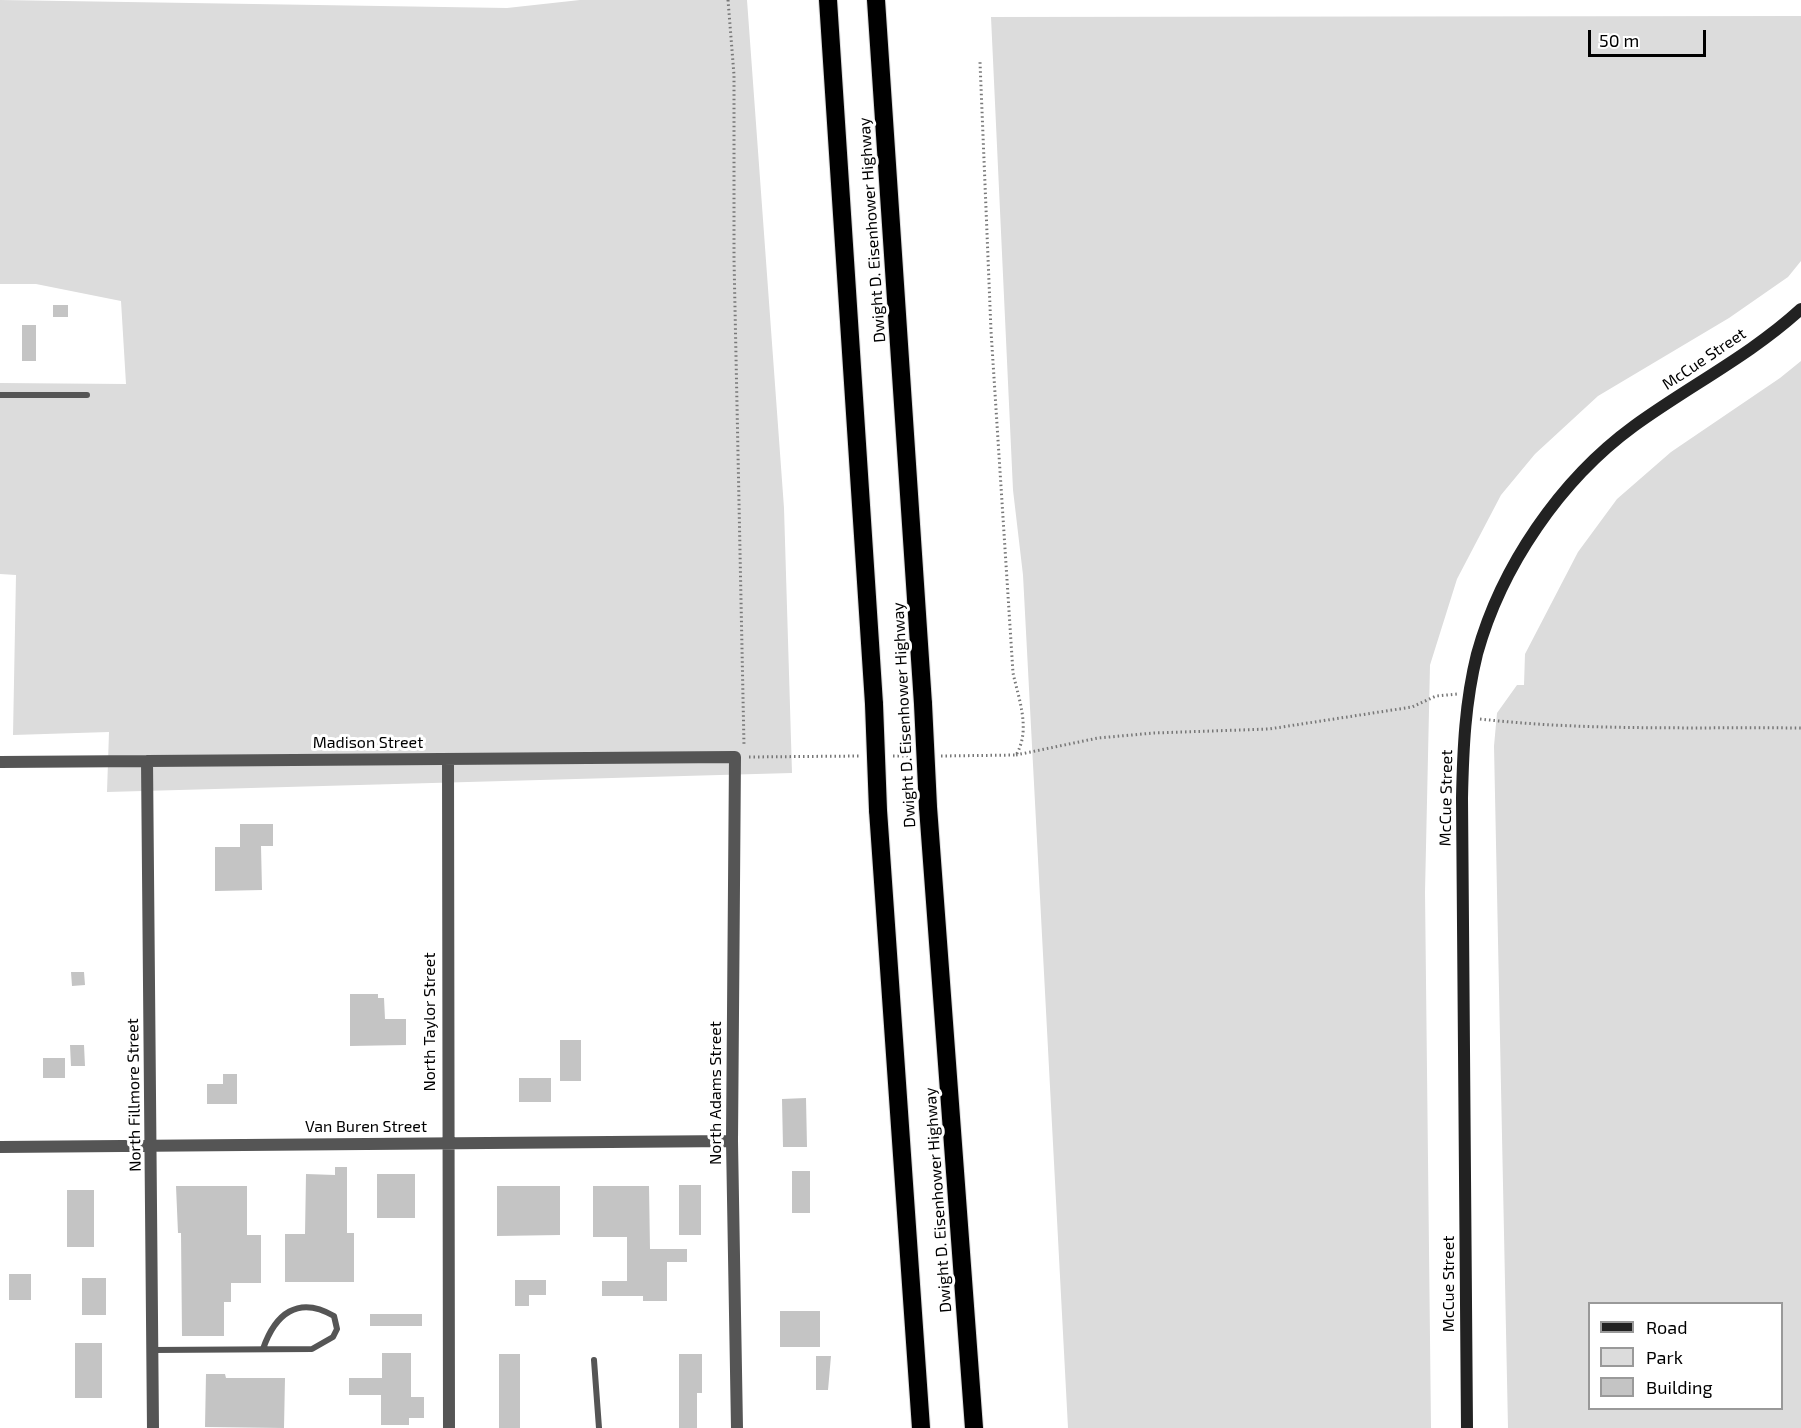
<!DOCTYPE html>
<html>
<head>
<meta charset="utf-8">
<style>
	body { margin:0 }
	#map { position:relative; width:1801px; height:1428px; overflow:hidden; background:#fff; font-family:"Exo 2",sans-serif }
	canvas { display:block }
	.legend { position:absolute; left:1588px; top:1302px; width:195px; height:108px; box-sizing:border-box; background:#fff; border:2px solid #999; margin:0; padding:8px 10px; list-style:none; font-size:18px; color:#000 }
	.legend li { display:flex; align-items:center; gap:12px; height:30px }
	.legend b { width:30px; border:2px solid #999 }
	.scale { position:absolute; left:1588px; top:30px; width:118px; height:27px; box-sizing:border-box; border:3px solid #000; border-top:0; padding-left:8px; font-size:18px; line-height:21px; white-space:nowrap; color:#000; -webkit-text-stroke:4px #fff; paint-order:stroke }
</style>
</head>
<body>
<div id="map">
<canvas width="1801" height="1428"></canvas>
<ul class="legend">
<li><b style="height:8px;background:#222"></b>Road</li>
<li><b style="height:16px;background:#dcdcdc"></b>Park</li>
<li><b style="height:16px;background:#c4c4c4"></b>Building</li>
</ul>
<div class="scale">50 m</div>
</div>
<script>
const ctx = document.querySelector('canvas').getContext('2d');
ctx.lineJoin = 'round';
function fill(path, color) { ctx.fillStyle = color; ctx.fill(path, 'evenodd'); }
function trace(path, color, width, dash) { ctx.strokeStyle = color; ctx.lineWidth = width; ctx.lineCap = dash ? 'butt' : 'round'; ctx.setLineDash(dash || []); ctx.stroke(path); }
function drawText(font, color, halo, rows, align = 'center') {
  ctx.font = font + ' "Exo 2",sans-serif'; ctx.lineWidth = 6; ctx.setLineDash([]); ctx.textBaseline = 'middle'; ctx.strokeStyle = halo; ctx.fillStyle = color; for (const [text, x, y, turn = 0] of rows) {
    ctx.save(); ctx.translate(x, y); ctx.rotate((+turn || 0) * Math.PI / 180); ctx.textAlign = isNaN(turn) ? turn : align; if (halo) ctx.strokeText(text, 0, 0); ctx.fillText(text, 0, 0); ctx.restore();
  }
}
fill(new Path2D(`
	M0 0 507 8 580 0H747L784 508 792 773 107 792 109 732 13 735 16 575 0 574V383L126 384 121 301 36 284H0Z
	M1801 16V261L1788 277 1729 318 1598 396 1535 454 1501 495 1457 579 1430 665 1425 892 1431 1428H1068L1023 575 1013 490 991 17Z
	M1801 361V1428H1508L1494 746 1497 713 1517 685H1524L1525 654 1578 552 1617 499 1671 452 1780 378ZM1590 1304H1782V1408H1590Z`), '#dcdcdc');
fill(new Path2D(`
	M53 305H68V317H53Z
	M22 325H36V361H22Z
	M240 824H273V846H261L262 890 215 891V847H240Z
	M71 972H84L85 985 72 986Z
	M350 994H378V998H384L385 1019H406V1045L350 1046Z
	M560 1040H581V1081H560Z
	M70 1045H84L85 1066H71Z
	M43 1058H65V1078H43Z
	M223 1074H237V1104H207V1084H223Z
	M519 1078H551V1102H519Z
	M806 1098 807 1147H783L782 1099Z
	M335 1167H347V1233H354V1282H285V1234H305L306 1174 335 1175Z
	M792 1171H810V1213H792Z
	M377 1174H415V1218H377Z
	M679 1185H701V1235H679Z
	M176 1186H247V1235H261V1283H231V1302H224V1336H182L181 1233H178Z
	M497 1186H560V1235L497 1236Z
	M593 1186H649L650 1249H687V1262H667V1301H643V1296H602V1281H627V1237H593Z
	M67 1190H94V1247H67Z
	M9 1274H31V1300H9Z
	M82 1278H106V1315H82Z
	M515 1280H546V1295H529V1306H515Z
	M780 1311H820V1347H780Z
	M370 1314H422V1326H370Z
	M75 1343H102V1398H75Z
	M382 1353H411V1397H424V1418H409V1425H381V1395H349V1378H382Z
	M499 1354H520V1428H499Z
	M679 1354H702V1393H697V1428H679Z
	M816 1356H831L828 1390H816Z
	M206 1374H225L226 1378H285L284 1428 205 1427Z`), '#c4c4c4');
const highway = new Path2D(`
	M828 0 874 704
	M876 0 923 704
	M928 807 974 1428
	M878 810 921 1428`);
trace(highway, '#dbdbdb', 20);
trace(new Path2D(`
	M728 0 734 75V259L744 746
	M1480 719C1586 731 1694 727 1801 728
	M1016 755 1098 738 1154 733 1269 729 1412 707 1436 696 1458 694
	M893 756H910
	M941 756 1016 755C1031 730 1019 700 1013 673L991 331 980 62
	M749 757 859 756`), '#777', 3, [1.5, 3]);
trace(new Path2D(`
	M0 395H87
	M153 1350 312 1349 333 1337 337 1329 334 1316C298 1295 275 1314 263 1349
	M594 1360 599 1428`), '#555', 6);
trace(new Path2D(`
	M448 759 449 1428
	M147 761 153 1428
	M0 762 735 757 732 1141 737 1428
	M0 1147 732 1141`), '#555', 12);
trace(new Path2D(`
	M1467 1428 1462 798C1463 750 1465 702 1477 654 1501 567 1560 480 1634 426 1689 386 1751 355 1801 309`), '#222', 12);
trace(highway, '#000', 18);
const highwayBridge = new Path2D(`
	M874 704 878 810
	M923 704 928 807`);
trace(highwayBridge, '#dbdbdb', 20, []);
trace(highwayBridge, '#000', 18);
drawText('16px', '#000', '#fff', [
	["Dwight D. Eisenhower Highway",872,230,-94],
	["McCue Street",1704,359,-34],
	["Dwight D. Eisenhower Highway",904,715,-93],
	["Madison Street",368,743],
	["McCue Street",1446,798,-89],
	["North Taylor Street",430,1022,-90],
	["North Adams Street",716,1093,-90],
	["North Fillmore Street",134,1095,-91],
	["Van Buren Street",366,1127],
	["Dwight D. Eisenhower Highway",938,1200,-94],
	["McCue Street",1449,1284,-90]
]);
</script>
</body>
</html>
